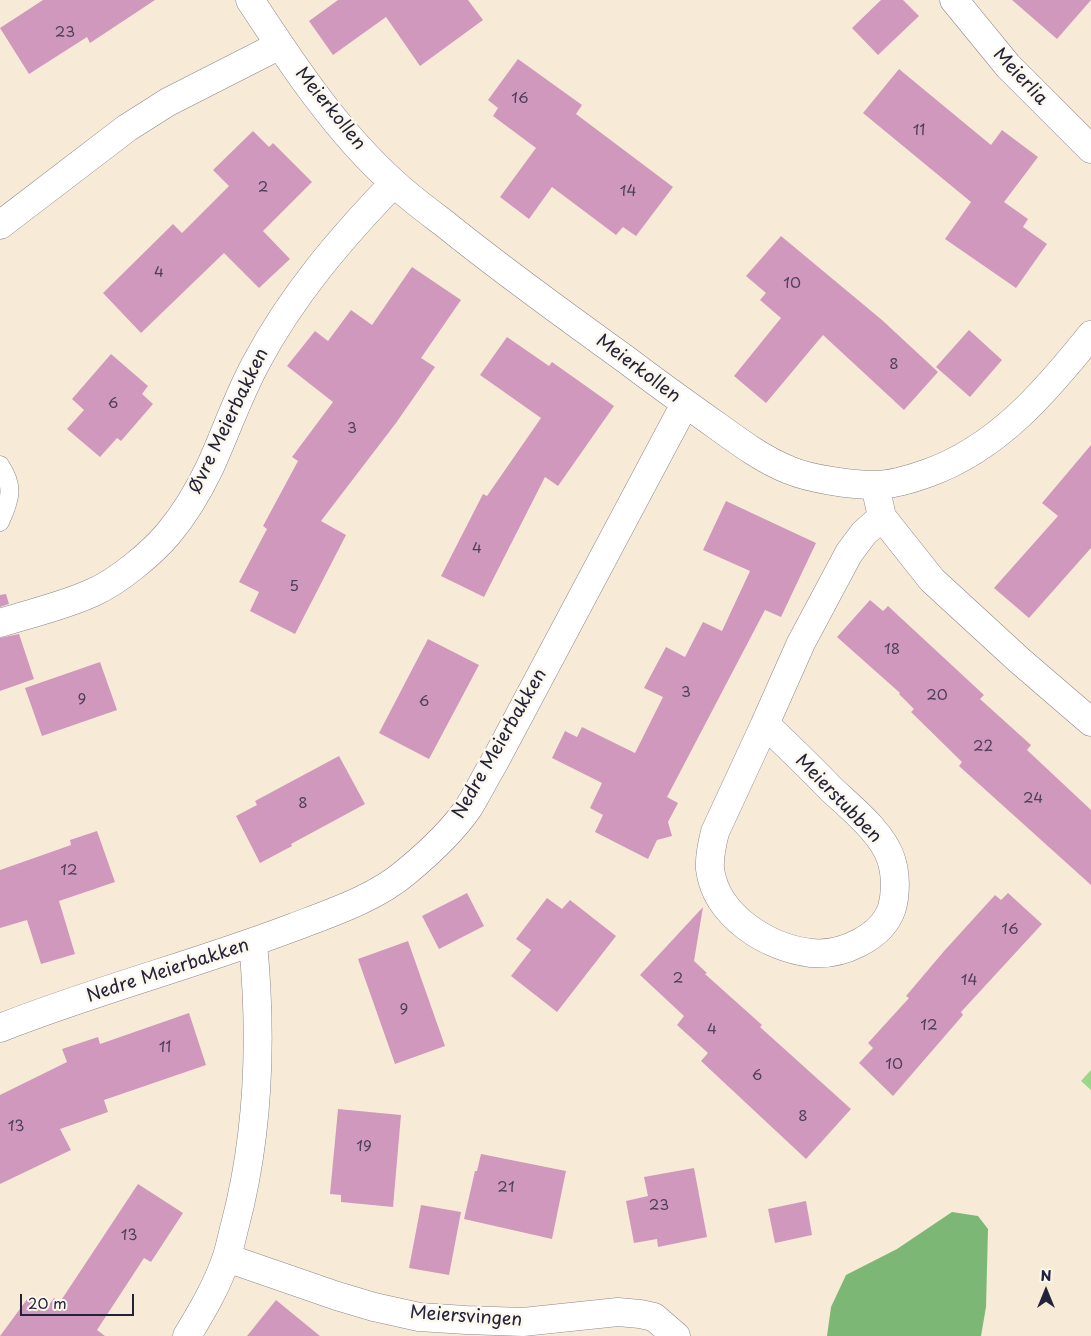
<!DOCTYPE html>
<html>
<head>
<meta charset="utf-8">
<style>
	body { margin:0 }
	#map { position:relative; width:1091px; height:1336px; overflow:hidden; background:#f7ebd8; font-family:"Playpen Sans",sans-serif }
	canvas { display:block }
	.north { position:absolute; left:1021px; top:1266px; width:50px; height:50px; -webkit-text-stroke:4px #fbf7ec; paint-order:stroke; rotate:0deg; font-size:14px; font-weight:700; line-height:20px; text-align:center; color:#22223b }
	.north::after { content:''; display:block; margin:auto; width:18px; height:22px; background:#22223b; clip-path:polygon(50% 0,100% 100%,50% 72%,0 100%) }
	.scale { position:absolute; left:20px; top:1294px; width:114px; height:22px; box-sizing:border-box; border:2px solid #22223b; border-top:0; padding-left:6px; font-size:15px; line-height:18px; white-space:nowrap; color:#22223b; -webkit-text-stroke:4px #fbf7ec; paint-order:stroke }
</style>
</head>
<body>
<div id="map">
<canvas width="1091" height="1336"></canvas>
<div class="north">N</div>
<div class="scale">20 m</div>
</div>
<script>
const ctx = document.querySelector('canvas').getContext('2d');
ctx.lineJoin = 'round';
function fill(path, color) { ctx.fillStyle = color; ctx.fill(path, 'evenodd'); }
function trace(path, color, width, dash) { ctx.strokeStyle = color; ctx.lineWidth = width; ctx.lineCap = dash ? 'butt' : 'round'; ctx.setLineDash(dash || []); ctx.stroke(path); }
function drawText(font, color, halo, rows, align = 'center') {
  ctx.font = font + ' "Playpen Sans",sans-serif'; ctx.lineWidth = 5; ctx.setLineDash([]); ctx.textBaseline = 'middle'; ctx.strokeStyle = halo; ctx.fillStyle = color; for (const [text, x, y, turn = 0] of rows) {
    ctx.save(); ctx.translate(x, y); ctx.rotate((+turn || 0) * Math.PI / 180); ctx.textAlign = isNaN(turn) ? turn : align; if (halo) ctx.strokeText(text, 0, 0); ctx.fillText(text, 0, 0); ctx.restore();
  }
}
fill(new Path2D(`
	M1091 1070V1090L1081 1081Z`), '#9bd68a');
fill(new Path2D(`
	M952 1212 978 1216 988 1229 986 1307 981 1336H827L831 1307 846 1275 897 1249Z`), '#7cb776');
fill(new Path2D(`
	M43 0H155L90 43 87 37 29 74 0 28Z
	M338 0H468L483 20 420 66 386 17 333 55 309 21Z
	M881 0H903L919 16 878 55 852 28Z
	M1012 0H1091L1057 39Z
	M518 59 582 105 576 114 673 187 636 236 623 227 616 235 552 187 529 219 500 197 536 148 493 116 498 108 488 100Z
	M899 69 991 145 1002 130 1038 157 1004 202 1028 219 1023 227 1047 244 1016 288 945 239 971 202 863 113Z
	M253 131 269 147 273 143 312 182 263 231 290 259 259 288 224 253 141 333 103 293 173 224 182 233 229 186 213 170Z
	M781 236 882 320 938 372 904 410 823 335 766 403 734 376 781 318 760 300 766 293 746 276Z
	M412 267 461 300 421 358 435 367 396 423 321 521 346 535 295 634 250 611 259 592 239 582 267 529 263 526 298 461 292 457 333 402 287 366 315 331 328 341 351 310 372 325Z
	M969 330 1002 360 970 397 936 367Z
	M507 337 549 366 552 362 614 406 558 486 545 477 484 597 441 576 483 494 487 496 541 418 480 375Z
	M111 354 148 386 142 394 153 404 121 441 117 438 100 457 67 429 84 410 72 399Z
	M1091 445V548L1029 618 994 588 1058 516 1042 503Z
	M726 501 816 543 781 617 765 610 667 797 678 803 668 822 672 836 657 840 648 859 595 832 603 815 590 808 602 783 552 758 565 731 577 737 582 727 635 753 663 697 644 688 666 647 685 657 703 622 722 631 750 571 703 550Z
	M6 594 9 604 0 607V595Z
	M870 600 883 611 888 606 984 695 980 699 1031 745 1027 750 1091 810V885L959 766 962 762 911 712 914 709 899 694 900 693 837 637Z
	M19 634 34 679 0 691V638Z
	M428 639 479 665 429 759 379 733Z
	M100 662 117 710 42 736 25 688Z
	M339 756 365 804 291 844 292 846 260 863 236 816 257 805 255 801Z
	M97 831 115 882 59 901 75 954 41 964 27 920 0 928V870L71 845 70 840Z
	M467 893 484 926 439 949 422 916Z
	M1008 893 1042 924 961 1012 963 1015 893 1096 859 1063 873 1048 868 1043 909 998 906 996 945 950 995 895 1001 900Z
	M547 898 562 909 570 900 616 936 557 1012 511 976 531 950 516 939Z
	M703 907 694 961 707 973 705 974 762 1025 760 1027 851 1109 806 1159 701 1061 708 1053 677 1025 684 1016 640 975Z
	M408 941 445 1046 395 1064 358 959Z
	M189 1013 206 1065 104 1100 108 1112 60 1129 71 1150 0 1184V1095L67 1062 62 1049 98 1037 100 1044Z
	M338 1109 401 1115 393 1207 341 1202V1195L330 1194Z
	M481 1154 566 1171 552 1239 464 1219 475 1171H477Z
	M694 1168 707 1237 658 1247 657 1239 634 1243 626 1201 648 1196 644 1177Z
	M138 1184 183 1213 151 1262 144 1258 97 1330 105 1336H0L28 1298 45 1310 54 1298 60 1302Z
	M806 1201 812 1235 775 1243 768 1209Z
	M421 1205 461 1212 449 1275 409 1268Z
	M276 1300 320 1336H247Z`), '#d198be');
const service = new Path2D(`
	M0 465C15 487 10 500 0 522`);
const minor = new Path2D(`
	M250 0C292 64 337 132 394 183 410 198 428 211 445 224 504 272 566 316 628 361 658 384 689 406 720 428 742 444 764 460 789 470 810 479 852 485 875 485 893 485 911 479 928 473 998 448 1046 391 1091 335
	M954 0 1008 66 1091 149
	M0 225 127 128 168 102 280 45
	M882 517 932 580 1019 660 1091 722
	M0 623C31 613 64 606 94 592 118 581 150 555 168 534 184 515 199 490 210 467 226 432 238 396 256 363 292 295 341 238 394 183
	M765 724 715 832C712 844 709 857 710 869 716 916 768 948 811 953 841 956 882 938 892 908 896 893 896 874 891 859 882 832 850 807 830 788 809 766 787 745 765 724L801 643 849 553 864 533 882 517 875 485
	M0 1028C96 990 197 964 294 927 331 913 376 898 406 872 429 853 452 832 469 807 478 792 486 776 495 761L685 404
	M227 1258 337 1296 374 1307 419 1317 466 1320 523 1322 618 1312 640 1314 654 1317 676 1336
	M187 1336C202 1311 217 1286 226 1259 230 1248 232 1236 235 1225 259 1134 262 1037 253 943`);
trace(service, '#8c868a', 19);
trace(minor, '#8c868a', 29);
trace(service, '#fff', 18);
trace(minor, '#fff', 28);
drawText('15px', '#4e405c', null, [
	["23",65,33],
	["16",520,99],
	["11",919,131],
	["2",263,188],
	["14",628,192],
	["4",159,273],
	["10",792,284],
	["8",894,365],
	["6",113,404],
	["3",352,429],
	["4",477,549],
	["5",294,587],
	["18",892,650],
	["3",686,693],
	["20",937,696],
	["9",82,700],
	["6",424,702],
	["22",983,747],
	["24",1033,799],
	["8",303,804],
	["12",69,871],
	["16",1010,930],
	["2",678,979],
	["14",969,981],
	["9",404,1010],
	["12",929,1026],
	["4",712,1030],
	["11",165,1048],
	["10",894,1065],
	["6",757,1076],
	["8",803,1117],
	["13",16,1127],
	["19",364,1147],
	["21",506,1188],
	["23",659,1206],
	["13",129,1236]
]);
drawText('18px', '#22223b', '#fbf7ec', [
	["Meierlia",1020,77,47],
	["Meierkollen",330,109,51],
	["Meierkollen",638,369,37],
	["Øvre Meierbakken",229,421,-64],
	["Nedre Meierbakken",500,744,-60],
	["Meierstubben",838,799,46],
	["Nedre Meierbakken",168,971,-18],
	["Meiersvingen",466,1317,4]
]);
</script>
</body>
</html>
